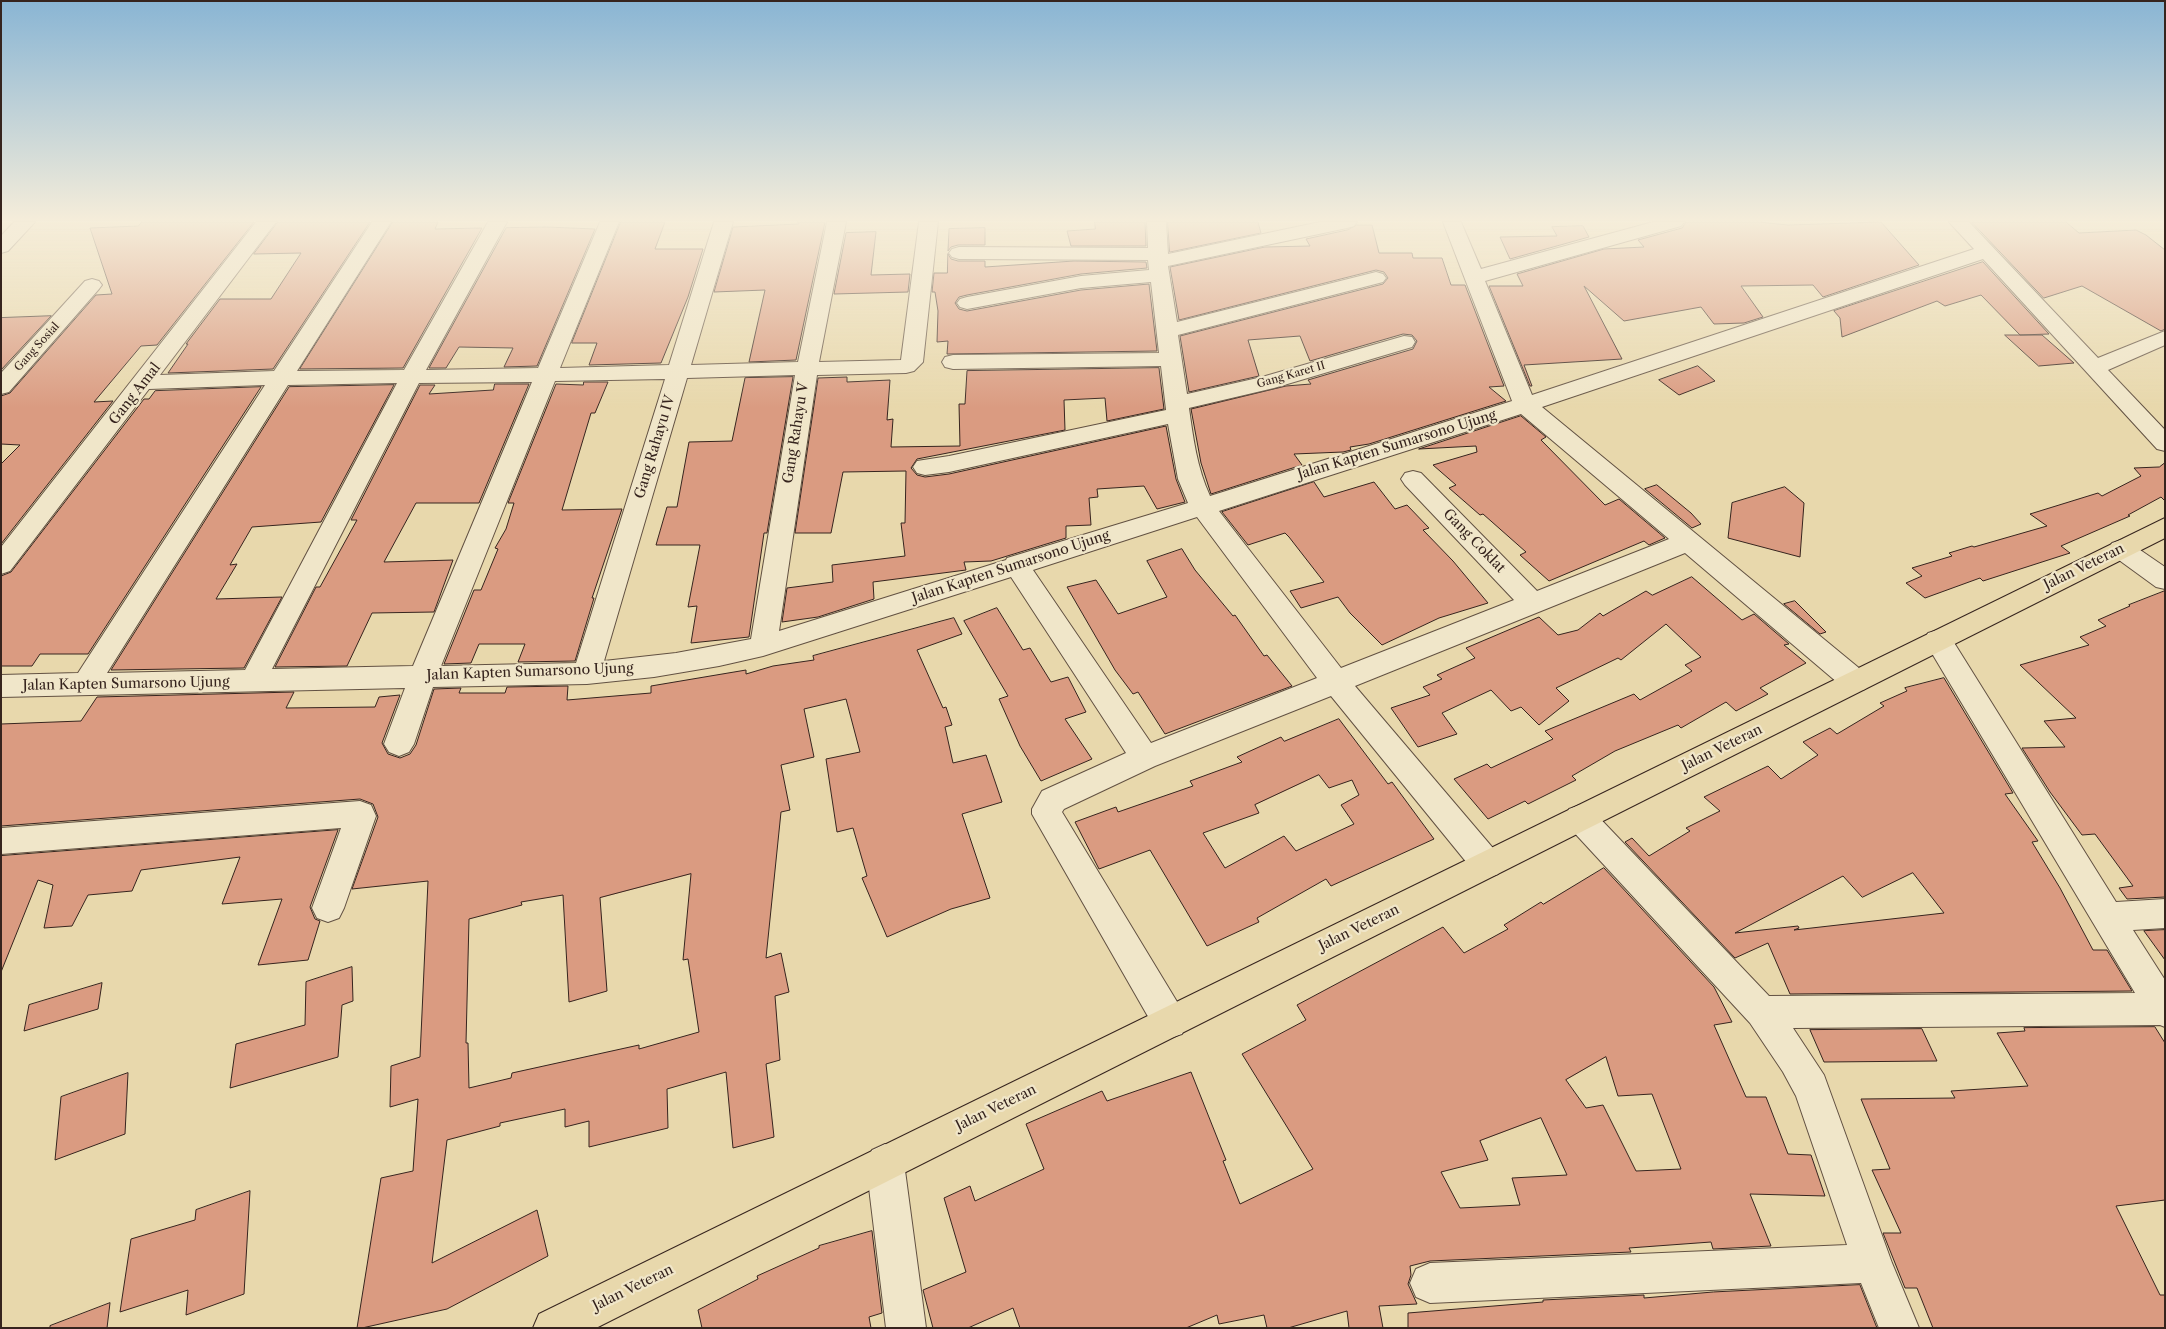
<!DOCTYPE html>
<html>
<head>
<meta charset="utf-8">
<style>
	body { margin:0 }
	#map { position:relative; width:2166px; height:1329px; overflow:hidden; background:#e8d8ac; font-family:"Libre Caslon Text",serif }
	canvas { display:block }
	.frame { position:absolute; inset:0; border:2px solid #36241e; pointer-events:none }
</style>
</head>
<body>
<div id="map">
<canvas width="2166" height="1329"></canvas>
<div class="frame"></div>
</div>
<script>
const ctx = document.querySelector('canvas').getContext('2d');
ctx.lineJoin = 'round';
function fill(path, color) { ctx.fillStyle = color; ctx.fill(path, 'evenodd'); }
function trace(path, color, width, dash) { ctx.strokeStyle = color; ctx.lineWidth = width; ctx.lineCap = dash ? 'butt' : 'round'; ctx.setLineDash(dash || []); ctx.stroke(path); }
function drawText(font, color, halo, rows, align = 'center') {
  ctx.font = font + ' "Libre Caslon Text",serif'; ctx.lineWidth = 4.5; ctx.setLineDash([]); ctx.textBaseline = 'middle'; ctx.strokeStyle = halo; ctx.fillStyle = color; for (const [text, x, y, turn = 0] of rows) {
    ctx.save(); ctx.translate(x, y); ctx.rotate((+turn || 0) * Math.PI / 180); ctx.textAlign = isNaN(turn) ? turn : align; if (halo) ctx.strokeText(text, 0, 0); ctx.fillText(text, 0, 0); ctx.restore();
  }
}
const building = new Path2D(`
	M142 222H254L157 345 141 346 94 402 113 401 1 544V464L20 445 1 444V396L10 393 96 295 112 294 90 228 138 226Z
	M278 222H370L273 369 168 373 188 344H186L220 299H271L301 253 254 254Z
	M393 222H438L435 229 482 228 403 368 300 369Z
	M621 222H665L655 249H703L688 297 661 363 589 365 597 343H572Z
	M798 222H825L796 360 749 362 765 290 714 292 733 227 798 224Z
	M1095 222H1145L1146 246H1071L1067 231 1095 229Z
	M1168 222H1258L1261 233 1170 252Z
	M1686 222H1759L1788 225 1881 222 1919 265 1823 297 1813 285 1741 286 1763 317 1744 323 1714 324 1701 307 1624 321 1584 286 1622 359 1524 365 1532 386H1530L1489 286H1523L1517 274 1604 249 1644 247 1638 240 1682 228Z
	M1972 222H2066L2079 233 2136 230 2146 235 2165 250V329L2161 331 2082 286 2044 298Z
	M1357 225H1372L1379 253H1412L1413 258H1442L1451 285H1465L1504 386 1489 387 1506 401 1369 444 1350 447 1351 450 1343 452 1294 454 1302 465 1211 494 1201 463 1191 409 1286 386 1311 384 1308 380 1413 349 1417 341 1412 335 1403 334 1310 361 1300 336 1248 340 1259 376 1189 392 1180 336 1383 284 1388 278 1384 272 1376 270 1179 320 1170 267 1265 247 1310 246 1306 239 1347 230Z
	M1583 226 1589 237 1510 259 1500 237 1557 236 1552 227Z
	M547 227 595 229 537 366 504 367 513 348 459 347 446 368H429L506 228Z
	M985 228V245H958L951 247 948 251 949 229Z
	M876 232 871 275 910 274 908 292 834 294 846 233Z
	M948 254 951 259 958 261H985V267L1074 261 1146 262 1147 268 1081 274 967 295 959 297 955 303 959 309 967 311 1081 290 1149 284 1157 351 947 354 948 341 937 342 938 311 935 292H932L934 273H947Z
	M1983 262 2049 334 2020 335 1981 295 1945 306 1937 301 1842 337 1840 318 1834 311Z
	M51 316 1 370V318Z
	M2005 335H2042L2074 363 2039 366Z
	M1698 366 1715 381 1679 395 1659 380Z
	M1159 368 1164 409 1107 421 1105 398 1064 400 1065 430 917 459 911 468 917 475 925 477 949 474 1166 426 1176 479 1185 502 1157 509 1144 486 1097 489 1098 497 1089 498 1091 525 1066 526V538L991 561 964 562 966 570 873 582 874 599 818 617 782 622 787 588 833 582 832 565 905 556 901 523H905L906 471 843 472 831 533H795L818 378 847 377V382L890 380 887 420 893 419 891 447 960 446 959 404H965L967 371Z
	M793 377 767 533H764L749 637 691 643 697 606 688 607 700 545H656L667 507H677L689 442 732 441 745 378Z
	M584 382H608L595 413H591L562 510 622 509 592 598H594L575 661 518 662 525 644H479L471 663 444 664 474 590H481L498 549 495 548 506 529 514 503H508L556 384 583 385Z
	M495 384H529L479 503H416L384 562 453 560 434 612 372 613 347 666 275 667 316 587H320L357 520H351L420 385H435L429 394 493 390Z
	M394 385 321 522 252 527 230 565 237 564 216 599 282 597 244 668 111 670 289 387Z
	M261 387 88 654H40L32 666H1V576L11 572 144 399H149L155 391Z
	M1521 416 1546 437 1541 440 1605 505 1619 499 1665 538 1649 545 1644 541 1549 581 1520 555 1526 552 1483 514 1480 515 1449 488 1456 485 1433 465 1477 452 1476 446 1419 449Z
	M2165 463V501L2161 497 2128 515 2130 516 2061 546 2070 553 1983 581 1980 578 1925 598 1906 583 1922 576 1912 568 1952 556 1949 553 1972 546 1974 547 2047 526 2030 514 2098 493 2102 496 2141 476 2134 468 2159 467Z
	M1314 482 1324 497 1374 482 1395 509 1407 505 1429 528 1423 530 1453 561 1488 603 1439 618 1382 645 1350 613 1338 597 1301 608 1290 591 1324 582 1289 537 1285 533 1248 545 1222 512Z
	M1657 485 1691 513 1701 524 1692 528 1645 489Z
	M1785 487 1804 503 1800 557 1728 538 1732 503Z
	M1182 549 1195 570 1233 616 1235 615 1264 656 1267 655 1292 686 1165 734 1138 692 1133 694 1115 670 1067 587 1096 580 1118 614 1167 597 1147 561Z
	M1692 577 1742 620 1754 614 1789 644 1784 645 1806 663 1760 688 1768 694 1736 711 1726 702 1681 728 1678 725 1615 751 1572 776 1576 780 1528 804 1525 801 1488 819 1454 779 1487 764 1491 768 1553 739 1545 731 1634 694 1640 700 1692 671 1685 665 1701 657 1666 624 1621 660 1618 658 1556 688 1569 701 1539 725 1521 707 1511 711 1491 690 1442 713 1457 734 1418 747 1391 708 1430 695 1423 687 1442 679 1437 675 1475 658 1466 648 1539 617 1558 635 1578 630 1600 613 1603 616 1646 591 1652 595Z
	M2165 591V897L2127 899 2119 888 2133 886 2095 834 2082 835 2050 792 2022 748 2065 747 2044 721 2076 718 2020 665 2089 645 2080 637 2106 626 2098 620 2130 606 2129 605Z
	M1795 601 1826 632 1820 634 1784 604Z
	M997 608 1023 650 1030 648 1051 682 1068 677 1086 712 1065 719 1092 759 1041 781 1020 746 999 699 1008 696 964 621Z
	M954 618 962 634 917 650 943 708 946 707 952 725 945 727 953 763 986 755 1002 802 962 814 990 898 951 909 887 937 862 878 867 876 853 828 837 832 826 759 860 752 846 699 804 709 814 757 781 765 790 810 781 812 766 958 781 953 789 992 775 996 780 1060 766 1064 774 1137 733 1148 726 1072 667 1089 668 1128 589 1147V1121L565 1127V1109L500 1123V1126L447 1140 432 1263 537 1210 548 1256 447 1309 362 1328H357L381 1178 413 1171 418 1099 390 1107 391 1066 420 1057 428 881 352 889 378 817 373 804 360 799 1 826V724L81 721 97 697 294 692 286 708 375 707 379 697 400 695 382 743 388 754 400 758 410 754 416 745 434 689 461 688 459 693H505L507 687 568 686 567 700 651 693V686L746 670V674L773 666 814 660 813 656ZM691 874 683 960 688 959 699 1032 639 1049V1045L512 1073 511 1078 469 1088 468 1043H466L469 919 522 905 521 902 563 895 569 1002 607 991 600 898Z
	M1944 678 2013 793 2005 794 2038 841 2032 842 2060 888 2093 950H2107L2132 991 1790 994 1768 943 1735 958 1625 842 1632 838 1649 856 1690 831 1686 828 1720 811 1704 797 1768 766 1781 779 1818 755 1803 742 1830 728 1837 734 1884 706 1880 703 1907 691 1905 688ZM1913 873 1944 913 1794 930 1799 928 1798 926 1735 933 1843 876 1862 897Z
	M1339 719 1388 784 1392 782 1434 839 1331 886 1326 879 1257 918 1259 922 1207 946 1150 850 1099 869 1075 822 1116 807 1118 812 1193 786 1190 781 1242 762 1237 757 1281 737 1284 741ZM1319 775 1329 788 1352 780 1359 795 1341 805 1354 824 1296 851 1284 836 1225 868 1203 833 1259 813 1255 805Z
	M338 830 310 907 315 919 320 921 308 960 258 965 282 899 222 904 240 857 141 870 132 891 88 895 72 926 44 928 53 885 38 880 1 972V856Z
	M1604 868 1714 987 1732 1022 1714 1025 1746 1097H1766L1788 1154 1811 1155 1825 1196 1750 1194 1771 1246 1713 1249 1711 1242 1629 1248 1631 1252 1430 1261 1410 1266 1411 1275 1408 1284 1417 1304 1379 1306 1383 1328H1349L1347 1311 1288 1328H1267L1264 1315 1219 1324 1217 1315 1186 1328H1020L1013 1308 968 1328H933L923 1290 966 1272 944 1198 970 1186 975 1201 1044 1169 1026 1124 1102 1091 1107 1101 1191 1072 1226 1160 1223 1161 1240 1204 1313 1169 1242 1054 1306 1020 1297 1005 1443 927 1464 953 1508 929 1504 925 1541 902 1543 904ZM1606 1057 1618 1096 1652 1094 1681 1169 1636 1171 1603 1105 1586 1108 1566 1080ZM1541 1118 1567 1175 1512 1178 1520 1205 1460 1208 1441 1172 1488 1160 1480 1141Z
	M2165 930V960L2144 931Z
	M352 967 353 1001 342 1005 338 1057 230 1088 236 1044 305 1025 306 982Z
	M102 983 98 1009 24 1031 29 1005Z
	M2155 1027 2165 1043V1200L2116 1206 2160 1295H2165V1328H1933L1917 1288H1905L1883 1233H1901L1872 1170 1890 1169 1861 1099 1955 1098 1951 1091 2028 1086 1997 1033 2025 1031 2024 1028Z
	M1922 1029 1937 1061 1824 1062 1810 1030Z
	M128 1073 125 1134 55 1160 61 1097Z
	M250 1191 244 1294 186 1315 188 1290 120 1312 131 1239 195 1220 196 1210Z
	M872 1231 882 1313 869 1317 871 1328H702L698 1310 758 1279 757 1276 819 1248V1246Z
	M1860 1285 1877 1328H1408V1313L1543 1302V1300L1644 1295V1298L1713 1292Z
	M110 1303 107 1328H50V1326Z`);
fill(building, '#da9b81');
trace(building, '#36241e', 1);
const street = new Path2D(`
	M14 222H35L8 251 1 253V236Z
	M256 222H276L160 375 274 371 372 222H391L297 371 404 370 488 222H507L426 370 538 368 600 222H619L560 368 669 365 714 222H733L691 365 798 362 827 222H846L819 362 901 360 919 222H938L923 362 914 371 906 373 817 375 779 631 1006 560 1007 558 1188 503 1178 479 1168 424 949 472 925 475 917 473 913 467 917 461 949 456 1166 410 1161 366 953 369 945 367 942 362 945 357 953 355 1159 353 1151 282 1081 288 967 309 960 307 957 303 960 299 967 297 1081 276 1149 270 1148 260 959 259 952 257 949 253 952 249 959 247 1148 248 1147 222H1166L1168 254 1320 222H1357L1354 226 1347 228 1168 266 1177 322 1376 272 1383 274 1386 278 1383 282 1178 335 1187 394 1262 377 1404 336 1412 337 1415 342 1412 347 1274 388 1189 408C1193 437 1197 468 1210 496L1512 401 1443 222H1461L1481 269 1653 222H1684L1681 226 1485 281 1532 395 1974 249 1949 222H1969L2098 358 2165 331V345L2108 370 2165 430V451L2157 449 1983 259 1542 407 1865 673 1869 681 1865 689 1855 692 1845 689 1685 553 1355 686 1498 854 1503 864 1498 874 1487 878 1476 874 1331 696 1155 766 1064 809 1062 812 1182 1010 1187 1022 1182 1034 1170 1038 1158 1034 1032 814V809L1042 791 1126 753 1011 577 763 656 719 666 654 677 587 684 433 687 414 744 409 752 399 756 389 752 384 744 405 688 1 697V675L78 673 265 385 149 389 10 571 1 574V547ZM795 375 751 639 676 653 604 661 687 378ZM665 379 576 663 441 666 555 381ZM532 382 413 666 272 669 419 383ZM397 383 245 670 107 673 288 385ZM1521 414 1669 539 1537 591 1421 473 1413 471 1405 473 1401 479 1405 485 1514 600 1341 668 1219 511ZM1197 517 1317 678 1151 743 1033 570Z
	M92 279 99 281 102 285 99 289 9 392 1 394V373L85 281Z
	M2121 540 2130 543 2165 567V589L2156 587 2112 555 2108 549 2112 543Z
	M1938 630 1948 633 2116 902 2165 899V928L2133 930 2165 980V1027L2160 1025 1793 1028 1824 1075 1892 1263 1919 1328H1879L1861 1283 1430 1303 1416 1297 1410 1283 1416 1269 1430 1263 1847 1245 1796 1096 1783 1072 1750 1023 1569 827 1565 818 1569 809 1580 805 1591 809 1769 996 2135 993 1924 640 1928 633Z
	M360 801 371 805 376 816 344 908 339 918 328 922 317 918 312 908 341 828 1 854V828Z
	M885 1144 898 1150 904 1163 926 1328H886L866 1163 872 1150Z`);
const primary = new Path2D(`
	M2165 518V538L596 1328H533L539 1314Z`);
trace(street, '#625142', 2);
trace(primary, '#36241e', 2);
fill(street, '#f0e6c9');
fill(primary, '#e8d8ac');
const sky = ctx.createLinearGradient(0, 0, 0, 408);
sky.addColorStop(0, '#89b5d4');
sky.addColorStop(0.54, '#f5edda');
sky.addColorStop(1, '#f5edda00');
ctx.fillStyle = sky;
ctx.fillRect(0, 0, 2166, 408);
drawText('11px', '#36241e', '#f0e6c9', [
	["Gang Sosial",37,347,-48],
	["Gang Karet II",1291,375,-16]
]);
drawText('14px', '#36241e', '#f0e6c9', [
	["Gang Amal",135,394,-52],
	["Gang Rahayu V",796,433,-81],
	["Jalan Kapten Sumarsono Ujung",1397,445,-17],
	["Gang Rahayu IV",655,447,-73],
	["Gang Coklat",1474,541,46],
	["Jalan Kapten Sumarsono Ujung",1011,567,-18],
	["Jalan Veteran",2084,567,-26],
	["Jalan Kapten Sumarsono Ujung",530,672,-2],
	["Jalan Kapten Sumarsono Ujung",126,684,-1],
	["Jalan Veteran",1722,748,-26],
	["Jalan Veteran",1359,928,-26],
	["Jalan Veteran",996,1108,-26],
	["Jalan Veteran",633,1288,-26]
]);
</script>
</body>
</html>
